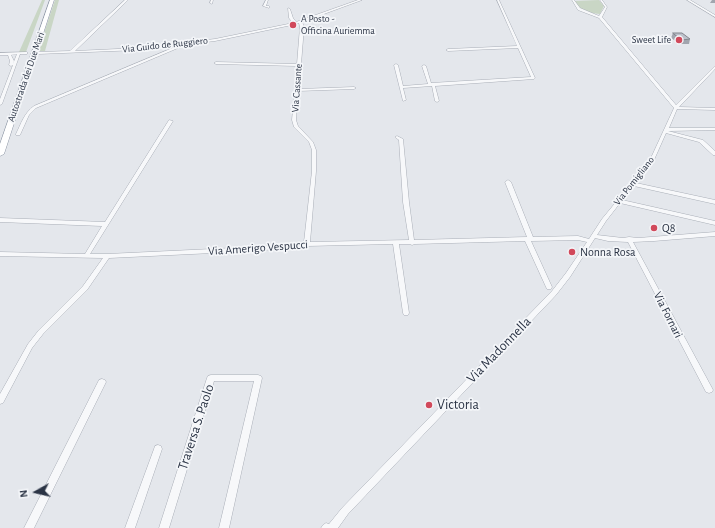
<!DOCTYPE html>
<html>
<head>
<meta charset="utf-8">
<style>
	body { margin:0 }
	#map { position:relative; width:715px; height:528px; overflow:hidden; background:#e4e7ec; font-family:"Alegreya Sans",sans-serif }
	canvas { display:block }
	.north { position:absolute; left:16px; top:472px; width:40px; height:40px; -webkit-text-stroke:3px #f4f6f9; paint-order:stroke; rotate:262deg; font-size:11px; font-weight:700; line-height:16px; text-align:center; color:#2b3445 }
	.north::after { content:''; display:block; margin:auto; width:14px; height:18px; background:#2b3445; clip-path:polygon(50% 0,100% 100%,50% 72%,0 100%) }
</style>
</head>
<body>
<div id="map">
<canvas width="715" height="528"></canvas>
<div class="north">N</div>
</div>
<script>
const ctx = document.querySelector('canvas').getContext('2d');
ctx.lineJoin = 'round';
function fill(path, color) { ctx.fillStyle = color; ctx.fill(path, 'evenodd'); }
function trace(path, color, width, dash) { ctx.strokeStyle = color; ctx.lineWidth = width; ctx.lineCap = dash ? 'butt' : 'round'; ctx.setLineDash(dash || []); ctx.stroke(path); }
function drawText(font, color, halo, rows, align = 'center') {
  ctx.font = font + ' "Alegreya Sans",sans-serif'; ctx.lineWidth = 3.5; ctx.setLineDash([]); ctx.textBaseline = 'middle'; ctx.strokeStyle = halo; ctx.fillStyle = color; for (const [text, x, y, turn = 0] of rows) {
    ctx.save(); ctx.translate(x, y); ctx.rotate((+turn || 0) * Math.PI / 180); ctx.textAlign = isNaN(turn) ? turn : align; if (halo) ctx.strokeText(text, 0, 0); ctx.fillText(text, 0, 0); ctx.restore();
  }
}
fill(new Path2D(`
	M42 0H45L26 52H19Z
	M55 0H59L45 51H38Z
	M599 0 604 6 600 14C587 13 583 12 574 1Z`), '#c9d6c5');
const minor = new Path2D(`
	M125 0H128L75 51 139 48 215 39 293 23 289 18 288 8 290 9 293 18 296 22 358 0H362L302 22 304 27 299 89 354 87 356 88 354 89 298 91 296 120 298 126 313 142 316 150V171L310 242 409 240 403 202 399 140 395 137 397 136 403 139 409 202 414 240 527 237 505 182 508 180 511 182 533 237 578 236 589 239 602 219 616 202V200L618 199 650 160 674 108 599 18 578 10 572 0H574L580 8 599 16 605 7 600 0H602L607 7 602 17 676 105 715 66V69L679 107 715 108V110L677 109 669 128H715V130L668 131 703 140 715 151V155H713L699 142 666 133 654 160 636 183 715 200V204L634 186 622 200 715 221V225L620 203 606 221 597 235 623 238 629 237 638 238 715 232V236L654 241 633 242 712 388 713 390 712 392 709 393 706 392 628 242 608 241 595 238 570 277 556 295 348 514 338 528H321L323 525 326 523 329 524 342 508 552 291 566 273 587 242 578 240 531 241 552 287 551 289H547L546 287 525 241 415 244 412 245 410 244H399L409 313 408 315H404L403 313 393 244 307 246 254 251 109 258 87 290 43 334 32 348 3 403 0 404V394L28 344 39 330 83 286 103 258 0 256V252L85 254 102 226 0 222V218L105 222 169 120 173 121 90 254H107L254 247 304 242 312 171V150L309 142 294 127 292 120 297 66 216 64 214 63 216 62 297 64 300 27 299 23 292 25 215 41 139 50 38 54 36 53 38 52 70 51Z
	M211 0H213L212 4 210 3Z
	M266 0H268L266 6H269V8L263 6Z
	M497 0H499L535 78 534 79 435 86 439 101 437 102 435 101 432 86 403 88 406 100 403 101 394 65 396 64 398 65 403 86 428 84 422 66 424 65 426 66 431 83 531 77 518 48 448 51 446 50 448 49 517 46Z
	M687 0H690L715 15V17Z
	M175 47 178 48 36 108 29 115 20 135H16V134C21 124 24 113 34 106Z
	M26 52H27V54H20L2 104 0 105V99L13 65 11 66 9 65 10 61 8 55H0V53ZM17 54 13 64 14 61 11 55Z
	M211 375H258L261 376 262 378 229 528H219L254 381H214L169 528H159L207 378 208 376Z
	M102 379 105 380 106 382 34 528H24L99 380Z
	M158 445 161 446 162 449 135 528H125L154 449 155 446Z`);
const highway = new Path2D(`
	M50 0H54L4 154 0 156V144Z`);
trace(minor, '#a9aeb7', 1);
trace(highway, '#8b94a3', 1);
fill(minor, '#f7f8fa');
fill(highway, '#fff');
fill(new Path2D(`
	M712 0H715V3H710Z
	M673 33 690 39 689 44H680L671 38Z`), '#a1a5ae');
const building = new Path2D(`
	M673 33H682L690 39 682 40Z`);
fill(building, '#bbc0ca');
trace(building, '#83868d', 1);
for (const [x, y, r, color] of [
	[293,25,4,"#d1495b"],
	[679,40,4,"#d1495b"],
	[654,228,4,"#d1495b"],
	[572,252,4,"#d1495b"],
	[429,405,4,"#d1495b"]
]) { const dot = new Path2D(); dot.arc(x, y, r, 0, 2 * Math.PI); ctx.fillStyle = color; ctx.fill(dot); trace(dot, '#f4f6f9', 1.5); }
drawText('10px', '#2b3445', '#f4f6f9', [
	["A Posto -",301,19],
	["Officina Auriemma",301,31],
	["Sweet Life",671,40,"right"]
], 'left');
drawText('10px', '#2b3445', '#f4f6f9', [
	["Via Guido de Ruggiero",165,45,-6],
	["Autostrada dei Due Mari",26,77,-71],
	["Via Cassante",297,88,-86],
	["Via Pomigliano",634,181,-52]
]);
drawText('12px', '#2b3445', '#f4f6f9', [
	["Q8",662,228],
	["Nonna Rosa",580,252]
], 'left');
drawText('12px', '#2b3445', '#f4f6f9', [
	["Via Amerigo Vespucci",258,248,-4],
	["Via Fornari",668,315,63]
]);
drawText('14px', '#2b3445', '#f4f6f9', [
	["Via Madonnella",499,350,-46],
	["Traversa S. Paolo",196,427,-72]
]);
drawText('14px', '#2b3445', '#f4f6f9', [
	["Victoria",437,405]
], 'left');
</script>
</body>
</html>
